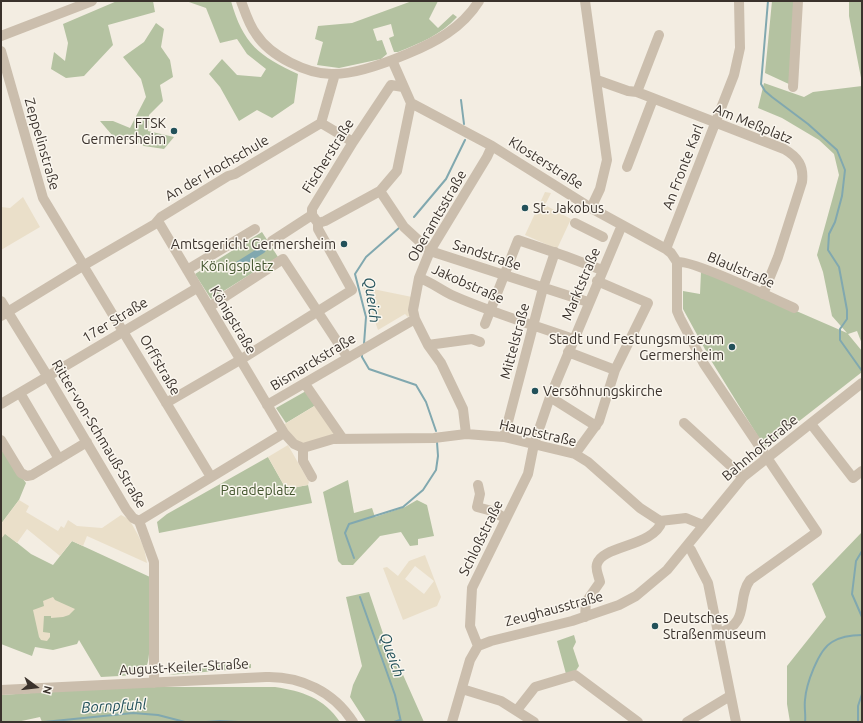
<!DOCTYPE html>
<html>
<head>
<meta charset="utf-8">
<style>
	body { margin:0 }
	#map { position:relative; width:863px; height:723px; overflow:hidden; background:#f3ede2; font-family:Ubuntu,sans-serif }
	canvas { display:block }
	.frame { position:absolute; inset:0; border:2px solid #3a322c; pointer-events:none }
	.north { position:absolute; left:16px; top:667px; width:40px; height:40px; -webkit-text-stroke:3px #faf6ee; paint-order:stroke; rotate:105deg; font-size:11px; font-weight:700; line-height:16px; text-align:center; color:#3a322c }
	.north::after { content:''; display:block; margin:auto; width:14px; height:18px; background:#3a322c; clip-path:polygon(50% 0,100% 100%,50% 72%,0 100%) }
</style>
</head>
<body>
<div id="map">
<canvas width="863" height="723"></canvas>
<div class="frame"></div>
<div class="north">N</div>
</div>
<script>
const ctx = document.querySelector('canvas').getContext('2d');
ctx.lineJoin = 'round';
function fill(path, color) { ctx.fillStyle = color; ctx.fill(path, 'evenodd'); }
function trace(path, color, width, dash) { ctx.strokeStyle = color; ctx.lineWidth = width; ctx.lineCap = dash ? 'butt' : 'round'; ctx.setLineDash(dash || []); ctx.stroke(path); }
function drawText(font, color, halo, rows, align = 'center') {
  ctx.font = font + ' Ubuntu,sans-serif'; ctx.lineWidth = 3; ctx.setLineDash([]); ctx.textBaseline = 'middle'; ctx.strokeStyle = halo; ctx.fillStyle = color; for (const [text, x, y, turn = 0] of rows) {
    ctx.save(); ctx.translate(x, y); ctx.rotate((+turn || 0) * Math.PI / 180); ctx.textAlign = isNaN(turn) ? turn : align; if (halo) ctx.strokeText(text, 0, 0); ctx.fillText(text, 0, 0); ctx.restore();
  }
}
fill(new Path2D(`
	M117 1H153L155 12 108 25 113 45 84 76 66 78 51 69 54 52 65 61 68 43 63 24Z
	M186 1H231C243 44 259 56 298 74L294 103 272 118 257 110 239 121 220 87 209 74 222 59 237 75 261 77 266 69 247 54 237 39 220 43 206 8Z
	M412 1H438L429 19 438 28 453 14 457 17C441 35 420 43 398 52H394L389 38 394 36 391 24 373 29 377 41 382 40 387 54 381 59 339 68 317 65 323 42 315 39 318 26 352 23Z
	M772 1H797L791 85 765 73Z
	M849 1H862V83L849 16Z
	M156 23 164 29 161 47 170 60 173 77 160 85 163 101 149 115 148 131 174 137 164 149 144 146 131 139 118 142 100 121H113L130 128 146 97 141 79 123 57 144 42Z
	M764 83 804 97 813 92 862 86V344L857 331 848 334 862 351V372L766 447 759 438 712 362 683 309V291L700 294 701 272 748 290 847 333 832 316 823 272 817 255 839 175 834 154 819 140 782 118 758 108Z
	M262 232 278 257 211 299 195 274Z
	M306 391 316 405 286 423 276 408Z
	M1 449 26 483 19 500 1 524Z
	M268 457 286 489 308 485 312 503 159 533 157 522 167 514Z
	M348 480 354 513 372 508 375 517 405 507 417 500 427 505 434 536 418 539V545L410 546 401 532 380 536 353 565H342L338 561 323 492Z
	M1 530 31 554 53 565 72 541 150 577 149 654C148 664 147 669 138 675L101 677 79 640 77 644 53 650 35 647 32 656 1 644Z
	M862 532V722H790L787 704V666L826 617 812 584Z
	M369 592 393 663 400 668 424 722H366L350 697 353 685 362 666 346 597Z
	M574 635 576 642 573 648 579 666 575 672 566 674 557 641Z
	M239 661 240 666 251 664V668L169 675Z
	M120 687H275C302 691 324 698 340 722H42L40 717 17 722H1V695Z`), '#b4c2a1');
fill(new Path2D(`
	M545 192 551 193 545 205 571 219 557 249 525 235Z
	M23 197 40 227 1 250V207L10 208Z
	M363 287 412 297 411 314 408 317 405 314 378 330Z
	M316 405 339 437 299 444 283 425Z
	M288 445 309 482 308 485 286 489 268 457Z
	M19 500 29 506 26 512 58 531 61 526 64 528 68 520 77 526 102 528 121 515 129 519 138 535 144 548 147 563 87 536 83 546 72 541 60 556 27 529 17 543 5 534 1 539V524Z
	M425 555 441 597 437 606 403 620 383 568 387 567 398 576 409 561ZM415 566 434 581 424 594 405 579Z
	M53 597 55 600 75 609 69 615 63 617 51 618V616H44L43 632 50 633V637L47 641 41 640 39 637 33 610 44 606 43 601Z`), '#eadfc9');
trace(new Path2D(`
	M768 1 761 84 765 91 772 97 808 124 837 150 845 170 842 196 835 222 829 234 828 250 839 267 847 310V319L840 329V340L862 371
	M461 100 464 124
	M414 217 446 179 465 140
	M364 344 366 317 355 274 366 257 399 228
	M362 355V357L369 369 416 385 426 402 436 431
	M862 551 856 561 852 594 862 617
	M354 558 345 533 349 524 403 507 423 490 436 470 438 456 437 442
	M360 597 395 695 401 722
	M44 722 133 713 158 715 185 722
	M206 722 220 721 238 722
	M394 722 400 720
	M805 722C806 715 804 708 805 700 806 685 818 650 832 642 840 637 852 635 862 635
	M858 722V706L862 694`), '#81a8af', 2);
trace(new Path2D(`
	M238 265 262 250`), '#81a8af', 7);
trace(new Path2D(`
	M241 1C245 12 249 25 256 34 270 56 308 75 334 74 355 74 388 62 407 54 436 42 462 28 479 1
	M585 1 607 160 600 189 591 208
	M1 36 92 1
	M1 51 43 198 81 261
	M392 60 411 103 492 146 591 208 666 249 671 253 677 262V311L680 318 704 364 817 532 750 580C736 599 751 623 719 633
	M597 80 628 91 637 92 784 149C798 157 804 166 802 182L778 257 763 294
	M793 87 798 1
	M637 92 659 35
	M321 123 353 142
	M627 167 653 99
	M380 191 404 227 430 251 588 302
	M312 215V209L315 204 353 142 391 85 403 87
	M158 221 284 433 294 444 303 448 333 439 434 438 466 434 504 437 575 454 588 462 640 508 660 521 686 518 703 525
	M318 223 325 221 380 191 397 171 411 103
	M575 223 603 237
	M272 241 312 215
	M666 249 734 75 740 48 739 1
	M677 262C690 259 777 300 794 308
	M86 264 155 224 161 217 228 176 235 174 321 123 335 74
	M84 267 211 477
	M187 270 255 229
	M419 278C432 282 442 291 454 296 493 313 533 325 573 339
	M1 301 48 377 126 509 133 518 139 521 154 562V683
	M209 307 283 259 348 358
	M1 316 81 267
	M485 324 518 240 565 256 602 270
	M428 345 472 339 480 342
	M568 352 615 370
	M305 384 343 439
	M20 393 59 459
	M550 397 596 426
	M166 403 240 360 352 290 318 229V223L312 215
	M1 404 197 288
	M267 405 415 319
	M684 423 743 477
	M811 424 853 478 862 471
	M466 434 463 409 441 363 428 345 415 319 413 310 419 278 430 251 487 157 492 146
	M504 437 543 288 555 252
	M1 440 21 473 27 476 32 475 87 442
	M303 448V461L312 477
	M575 454 599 421 615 370 648 303 597 281
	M478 485 480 494 477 507 492 511 505 518
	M139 521 284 433
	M687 546 691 550 708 583 736 722
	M585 617 586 602 600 582C599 577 595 569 597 564 602 545 654 547 662 521
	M478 646 470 626 472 588 528 474 534 444 550 397 622 225
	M462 689 501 701 534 722
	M1 690 266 677C301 676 334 692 353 722
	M517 710 535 687 575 675 638 722
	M452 722 470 660 478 646 491 641 572 621 619 605 636 596 667 570 743 477 862 383
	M687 722 730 696`), '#cbbead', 10);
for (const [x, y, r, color] of [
	[174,131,4,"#22515a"],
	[525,208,4,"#22515a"],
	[344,244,4,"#22515a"],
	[732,347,4,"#22515a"],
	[535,391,4,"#22515a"],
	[655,626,4,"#22515a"]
]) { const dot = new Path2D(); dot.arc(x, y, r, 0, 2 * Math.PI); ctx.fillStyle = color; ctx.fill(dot); trace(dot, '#faf6ee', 1.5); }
drawText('14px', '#3a322c', '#faf6ee', [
	["FTSK",166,123],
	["Germersheim",166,139],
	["St. Jakobus",533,208,"left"],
	["Amtsgericht Germersheim",336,244],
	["Stadt und Festungsmuseum",724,339],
	["Germersheim",724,355],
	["Versöhnungskirche",543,391,"left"],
	["Deutsches",663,618,"left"],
	["Straßenmuseum",663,634,"left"]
], 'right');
drawText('14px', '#3a322c', '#faf6ee', [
	["Am Meßplatz",753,124,22],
	["Zeppelinstraße",42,144,74],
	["Fischerstraße",328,156,-58],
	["Klosterstraße",546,163,32],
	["An Fronte Karl",683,167,-69],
	["An der Hochschule",217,168,-30],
	["Oberamtsstraße",437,216,-60],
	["Sandstraße",487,255,18],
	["Blaulstraße",741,270,23],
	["Jakobstraße",468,284,24],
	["Marktstraße",581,284,-67],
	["17er Straße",115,320,-31],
	["Königstraße",233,320,59],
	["Mittelstraße",515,341,-75],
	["Bismarckstraße",313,362,-31],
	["Orffstraße",160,365,60],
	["Hauptstraße",538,433,13],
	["Ritter-von-Schmauß-Straße",99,434,59],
	["Bahnhofstraße",760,448,-40],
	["Schloßstraße",481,538,-64],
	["Zeughausstraße",554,609,-15],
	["August-Keiler-Straße",184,667,-3]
]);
drawText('14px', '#455730', '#faf6ee', [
	["Königsplatz",237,266],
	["Paradeplatz",258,490]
]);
drawText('italic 15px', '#22515a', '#faf6ee', [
	["Queich",372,300,82],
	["Queich",392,655,70],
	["Bornpfuhl",114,706,-3]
]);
</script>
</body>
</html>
